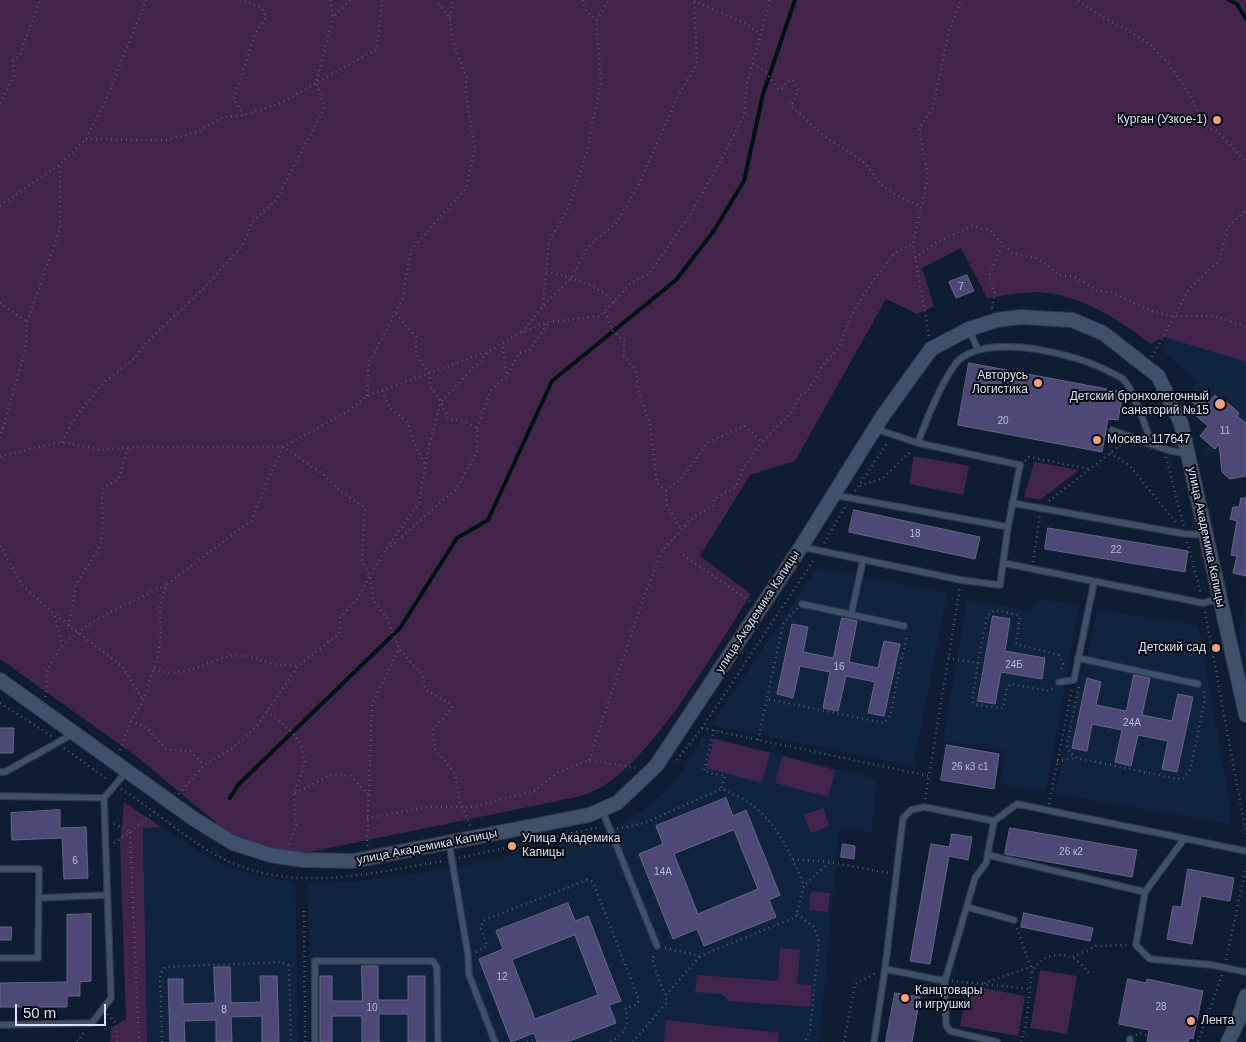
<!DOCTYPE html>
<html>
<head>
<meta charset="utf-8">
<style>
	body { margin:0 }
	#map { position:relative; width:1246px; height:1042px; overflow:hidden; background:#0e1d32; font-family:Helvetica,sans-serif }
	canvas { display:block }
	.scale { position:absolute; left:15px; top:1004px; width:91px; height:22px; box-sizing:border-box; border:2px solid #dae4f3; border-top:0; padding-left:6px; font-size:15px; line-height:18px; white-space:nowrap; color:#dae4f3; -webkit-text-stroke:4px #030710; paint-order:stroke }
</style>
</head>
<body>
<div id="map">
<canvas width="1246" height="1042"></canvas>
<div class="scale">50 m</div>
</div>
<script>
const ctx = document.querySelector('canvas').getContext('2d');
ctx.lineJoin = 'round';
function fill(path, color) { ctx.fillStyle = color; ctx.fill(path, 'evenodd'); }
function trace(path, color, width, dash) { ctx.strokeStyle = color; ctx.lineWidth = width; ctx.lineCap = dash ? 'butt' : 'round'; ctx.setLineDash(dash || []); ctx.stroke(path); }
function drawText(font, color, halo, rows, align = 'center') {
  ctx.font = font + ' Helvetica,sans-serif'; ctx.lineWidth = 4; ctx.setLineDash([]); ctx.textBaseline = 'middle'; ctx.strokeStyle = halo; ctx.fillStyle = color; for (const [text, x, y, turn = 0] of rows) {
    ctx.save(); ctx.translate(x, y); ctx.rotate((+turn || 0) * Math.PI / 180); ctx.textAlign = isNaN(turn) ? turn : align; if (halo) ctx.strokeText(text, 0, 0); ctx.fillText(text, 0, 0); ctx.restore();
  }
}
fill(new Path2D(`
	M1164 337 1246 362V476L1215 449 1207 458 1202 453 1209 444 1200 436 1208 426 1195 415 1200 409 1189 399 1195 391 1191 388 1197 381 1164 352Z
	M817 568 947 594 913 766 711 725Z
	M1038 599 1079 605 1046 792 1000 783 1005 751 943 741 967 600 1028 610 1033 608Z
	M1246 601V664L1239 633Z
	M1097 610 1198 625 1230 807 1229 824 1055 793 1076 685 1084 670Z
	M704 735 877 779 871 832 839 828 819 1042H311L308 884 359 881 448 869 576 842 603 833 640 813 663 794 682 773Z
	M143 827H161L199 852 226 865 254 875 295 882 298 1042H147Z`), '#11243f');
fill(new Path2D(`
	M0 0H1246V362L1164 337 1151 344C1117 319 1081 294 1037 292 1021 292 1003 296 987 298L961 248 922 268 934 306 917 314 886 299 795 461 750 475 700 556 751 594C716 648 654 759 598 789 592 792 584 795 577 797L300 854 237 840 136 756 0 659Z
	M914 456 969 466 963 495 909 484Z
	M1034 462 1079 470 1040 500 1024 497Z
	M714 739 770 753 762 783 706 768Z
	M782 756 835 770 828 797 775 783Z
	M124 802 161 827 143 828 147 1042H110L111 1028 126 1019 120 844Z
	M823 808 829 826 811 833 804 815Z
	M811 891 830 893 828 912 809 910Z
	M780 948 800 950 797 984 812 985 810 1007 729 1001 722 994 695 992 697 975 778 981Z
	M1040 970 1077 976 1067 1034 1030 1028Z
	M968 985 1025 996 1018 1036 960 1026Z
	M666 1020 779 1033 778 1042H664Z`), '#43254b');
trace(new Path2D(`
	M1229 0 1237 4 1246 19
	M230 798 238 785 400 628 457 538 488 520 552 381 676 280 713 232 744 181 763 94 795 0`), '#001313', 4);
const building = new Path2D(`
	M967 275 974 291 956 298 949 282Z
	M969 363 1123 392 1118 420 1108 419 1102 452 958 425Z
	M1195 391 1207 404 1215 395 1220 399 1221 397 1239 413 1237 416 1246 423V476L1230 479 1222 472 1219 444 1215 449 1200 436 1208 426 1195 415 1200 409 1189 399Z
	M1241 498H1246V576L1233 573 1237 556 1231 555 1237 521 1230 519 1233 507H1239Z
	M854 510 980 537 975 559 849 532Z
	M1048 528 1188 551 1185 572 1045 549Z
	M993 616 1010 619 1005 651 1045 658 1042 679 1001 672 995 704 978 701Z
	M842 618 857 621 849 662 878 668 884 641 900 644 884 716 868 713 875 682 846 676 838 711 823 708 830 672 800 666 793 698 777 694 792 624 808 627 803 652 833 658Z
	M1134 675 1150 678 1142 715 1172 721 1178 694 1193 697 1177 772 1162 769 1168 741 1138 735 1131 766 1115 762 1122 730 1092 724 1087 751 1072 748 1087 678 1101 682 1096 705 1126 711Z
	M0 728H14L13 753H0Z
	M947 745 999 754 994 789 941 780Z
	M726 798 733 816 746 810 780 895 769 900 776 917 704 946 697 929 673 939 639 854 663 844 656 826ZM734 830 758 889 698 914 674 854Z
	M60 810V828L86 827 88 878 64 879 62 838 12 840 11 813Z
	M1010 828 1137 850 1132 877 1005 854Z
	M952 834 972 837 968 860 949 856 930 964 910 961 931 844 949 847Z
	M843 844 855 846 854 859 841 857Z
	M1188 869 1234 878 1230 901 1201 896 1192 944 1167 939 1173 906 1181 907Z
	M568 903 575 921 588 916 621 1001 609 1005 616 1023 567 1042H537L534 1033 511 1042 479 959 503 949 496 931ZM575 935 598 995 535 1019 512 960Z
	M1024 913 1093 928 1090 941 1021 927Z
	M91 914V981L80 982V996H67V1007H0V983L67 982V915Z
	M0 927H12L11 940H0Z
	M362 966H378V1000H408V976H425V1042H408V1014H379V1042H362V1016H332V1042H320V976H332V1001H362Z
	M214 967H230L231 1003 261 1002 260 976H277L279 1042H262V1016L231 1017 232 1042H216V1020L184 1021 185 1042H170L168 979H183V1004L215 1003Z
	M1128 979 1146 983 1147 979 1203 991 1193 1039 1189 1038 1188 1042H1147L1149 1030 1119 1024Z
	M895 993 920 997 912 1042H886Z`);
fill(building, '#4d4876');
trace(building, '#686684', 1);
const service = new Path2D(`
	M969 329 978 350
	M876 429 918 443C924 425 946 371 960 359 993 333 1077 354 1110 372 1113 374 1120 376 1123 379 1135 391 1146 429 1152 445
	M1112 430 1164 449 1186 454
	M834 495 1008 527 1020 465 918 443
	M1012 503 1185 534 1205 535
	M802 547 961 580 1000 585 1008 527
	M1003 563 1203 603 1219 599
	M802 604 904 626
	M851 615 863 560
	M1078 658 1198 684
	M1059 682 1074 680 1094 582
	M0 772H5L73 734
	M0 796 104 798
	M924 807 994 821 986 863 975 878 945 981 885 969 903 818 911 810Z
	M602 810 657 946
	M994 821 1017 804 1246 851
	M449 843 468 955 469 975 495 1042
	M988 855 1145 892 1184 839
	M0 869H39L38 958H0
	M1145 892 1136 945 1150 959 1212 965 1246 972
	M39 898 106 895
	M967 907 1014 920
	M945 981 946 1025 950 1031 997 1042
	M0 1025 92 1023 111 998 104 798 127 771
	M315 1042V961H433L437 968 438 1042
	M874 1042 885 969
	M1130 1042V1039`);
const tertiary = new Path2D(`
	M0 680 194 819 233 843 270 855 303 860 353 861 589 815 617 803 656 766 801 547 882 417 931 349 969 329 997 320 1021 317 1072 320 1103 333 1158 376 1181 423 1246 715
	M1228 1042 1238 1021 1246 996`);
trace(service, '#303749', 8);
trace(tertiary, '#303749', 16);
trace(new Path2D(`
	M240 0 262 8 266 17 255 34 234 99 244 115
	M330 0 333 17 350 0
	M582 0 586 10 596 21
	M1079 0C1100 19 1129 28 1151 46 1175 67 1193 98 1205 127L1217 131 1246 162
	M694 1 745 23 761 34
	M450 18 453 0
	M753 64 766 72 778 89 783 88 788 81 793 80 798 90 791 106 823 135 865 163 880 184 894 194 920 206
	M0 103 14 76 13 61 20 54 40 0
	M86 139 165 140 197 132 223 117 244 115 281 103 316 83 333 17
	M0 206 60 164 86 139 105 102 146 0
	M915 258 939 241 972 226 989 230 1012 253 1036 258 1048 265 1059 275 1075 277 1098 291 1113 293 1151 311 1173 316H1215L1246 327
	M546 272C574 278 593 283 615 302
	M0 303 27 322
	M544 305 572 277 587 248 617 222 638 186 678 96 697 64 694 0
	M992 308 995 292 989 277 1003 243
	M605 312 613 331 624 341V356L636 371 638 390 650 424 657 483 666 491 667 505 681 530
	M522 332 543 306 549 241 567 211 586 155 601 81 596 21 609 0
	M929 336 913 244 928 177 919 128 933 108 949 31 961 0
	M1152 357 1189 289 1219 261 1228 227 1246 210
	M508 374 519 353 529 351 549 322
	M382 391 389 407 408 423 413 441 425 464
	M367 396 369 363 402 300 411 250 466 188 475 148 466 95V76L452 39 450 18 436 0
	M477 428 491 390 507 376 502 344
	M0 438 26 347 27 322 60 229V164
	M62 442 75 418 103 383 135 358 146 343 203 289 243 245 251 223 276 200 325 107 316 83 377 49 382 0
	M1110 453 1129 465 1178 525
	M0 456 62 442 102 450 129 447H283L348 411 367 396 489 351 520 333 549 322 600 316 631 283 649 274 688 218 719 164 744 115 747 84 770 0
	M1166 457 1184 527
	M1025 461 1029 457 1089 469
	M860 486 883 478 912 450
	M666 491 681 479 708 442 745 426 762 442 792 412 800 395 807 392 823 365 840 346 851 315 874 279 895 253 913 244
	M855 491 888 442
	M1049 501 1123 443
	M1187 542 1201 594
	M824 543 847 504
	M0 546 23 586 55 615 122 666 143 700
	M387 550 457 488 477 452V428L460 420 448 419 441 402 430 386 429 373 416 354V337L396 314
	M683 555 751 602
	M1033 562 1040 515
	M797 608 783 624 767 699 884 723 890 716 907 634
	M1205 612 1246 834
	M55 616 62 646
	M69 626 76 585 100 546 103 526 102 489 119 478 128 448
	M948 658 978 663 972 701 976 705 1003 708 1007 688 1010 684 1049 691 1053 688
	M978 663 987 616 995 610 1018 615 1020 618 1016 644 1059 655 1063 664 1061 673
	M154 669C181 681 207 660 233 656 249 654 260 661 275 664 283 666 291 666 298 666
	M1079 687 1067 745 1069 752 1077 758 1178 779H1183L1190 770 1205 699 1203 689
	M45 697C48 687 46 678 48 670 62 628 129 604 166 585
	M0 703 53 737
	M267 711 292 732 300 743 305 762 294 794 296 825 288 847
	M131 721 147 728 166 749 190 751 204 765
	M702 728 929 776 960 587
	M714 730 704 771 725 776 721 789
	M758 740 767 699
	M64 748 108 780
	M120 750 131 721 143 700 157 660 161 635 160 608 166 585 252 520 266 483 283 447 323 474 341 492 365 508 362 560 370 578 373 600 387 618 399 649 422 674 426 690 451 704 452 708 433 730 435 749 455 774 460 801 470 826
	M589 760 646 591 662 551 692 518 713 506 714 499 736 487 743 468 762 442
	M677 760 702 728 815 558
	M1057 761 1075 758
	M121 789C149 807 174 828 201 846 279 898 358 875 444 861
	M295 793 333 774 351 776 369 795
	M179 794 204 765 233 748 258 725 298 666 339 634 340 618 357 599 384 552 419 503 428 449 441 402 488 352
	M925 799 929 776
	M1049 804 1072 689
	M367 818 428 807H473L534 791 559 772 589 760 636 768
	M114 824 130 832
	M617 829 645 823 721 789C771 807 784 840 804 885
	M130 832 139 1042
	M114 843 130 832 155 811
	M367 846 372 704 399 649
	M459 858 600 827
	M793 859 830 862 889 873
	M304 911 305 1042
	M797 914 814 927 819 942 810 1030 805 1041
	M1017 928 1032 971
	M665 948 700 956 796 917 804 885 830 862
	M476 952 487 946 481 929 483 921 487 919 587 880 593 882 639 1000 636 1005 625 1009C631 1024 624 1036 609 1042
	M1073 957 1096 946 1127 945
	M1226 960 1246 867
	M952 981 1030 989
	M984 983 1036 965
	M666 995 700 956
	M108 1014 116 1024 117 1042
	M1136 1035 1139 1033 1178 1042
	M77 1042 85 1031
	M162 1042 160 975 165 967 282 962 288 965 289 969 291 1042
	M527 1042 533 1040 535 1042
	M633 1042 667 1002 652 959 654 954
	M844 1042 855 984 876 973
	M1021 1042 1026 1025 1032 971C1048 947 1075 951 1089 974
	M1198 1042 1222 975`), '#4d5a6d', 2.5, [1, 4]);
trace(service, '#3f5069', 5.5);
trace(tertiary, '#3f5069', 14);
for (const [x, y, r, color] of [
	[1217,120,5,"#f0a378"],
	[1038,383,5,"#f0a378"],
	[1220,404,6,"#f0a378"],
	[1097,440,5,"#f0a378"],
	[1216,648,5,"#f0a378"],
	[512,846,5,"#f0a378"],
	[905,998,5,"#f0a378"],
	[1191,1021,5,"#f0a378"]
]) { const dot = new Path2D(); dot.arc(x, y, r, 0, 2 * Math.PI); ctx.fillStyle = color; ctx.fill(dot); trace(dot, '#030710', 2); }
drawText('10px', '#b7bdd4', null, [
	["7",961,287],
	["20",1003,421],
	["11",1225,431],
	["18",915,534],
	["22",1116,550],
	["24Б",1014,665],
	["16",839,667],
	["24А",1132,723],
	["26 к3 с1",970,767],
	["26 к2",1071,852],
	["6",75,861],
	["14А",663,872],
	["12",502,977],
	["28",1161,1007],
	["10",372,1008],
	["8",224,1010]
]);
drawText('12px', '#dae4f3', '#030710', [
	["Курган (Узкое-1)",1207,120],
	["Авторусь",1028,376],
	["Логистика",1028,390],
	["Детский бронхолегочный",1209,397],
	["санаторий №15",1209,411],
	["Москва 117647",1107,440,"left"],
	["Детский сад",1206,648],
	["Улица Академика",522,839,"left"],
	["Капицы",522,853,"left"],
	["Канцтовары",915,991,"left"],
	["и игрушки",915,1005,"left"],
	["Лента",1201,1021,"left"]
], 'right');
drawText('12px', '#dae4f3', '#030710', [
	["улица Академика Капицы",1206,537,78],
	["улица Академика Капицы",758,612,-57],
	["улица Академика Капицы",427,847,-11]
]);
</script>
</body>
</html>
